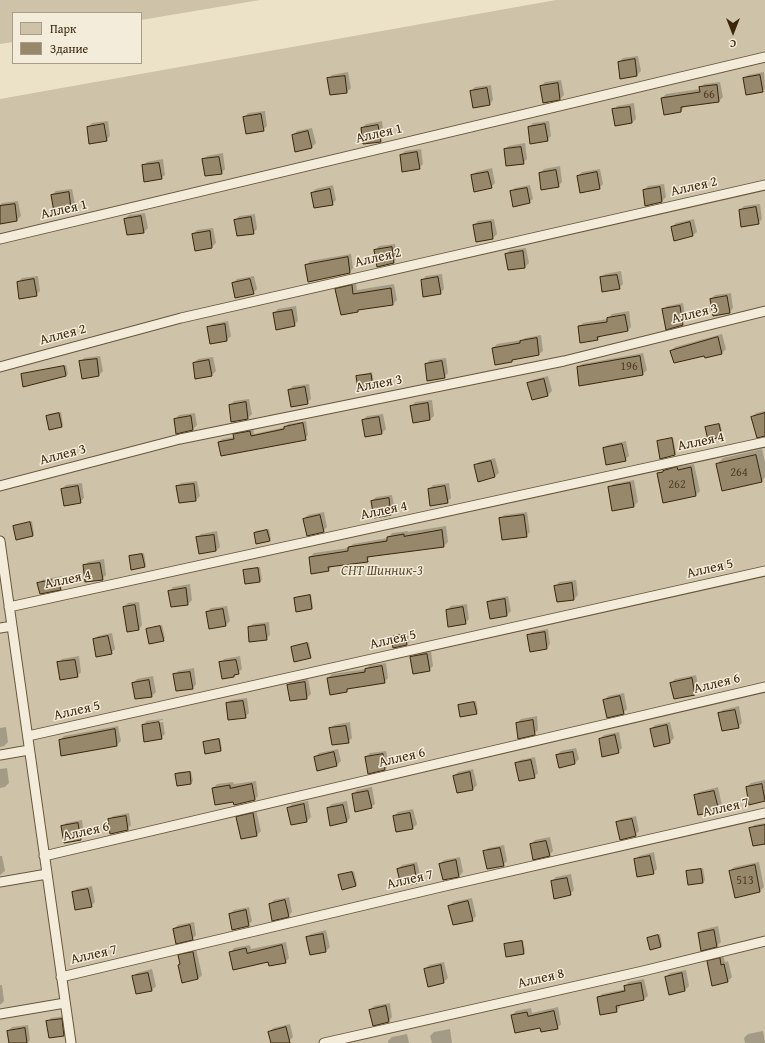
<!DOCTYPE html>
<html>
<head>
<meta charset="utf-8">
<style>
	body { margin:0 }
	#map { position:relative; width:765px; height:1043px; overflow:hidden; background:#ece2c8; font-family:"Gentium Book Plus",serif }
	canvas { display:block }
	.legend { position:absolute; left:12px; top:12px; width:130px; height:52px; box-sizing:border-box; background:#f3ecdb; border:1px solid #a99d87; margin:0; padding:5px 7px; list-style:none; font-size:12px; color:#3b2609 }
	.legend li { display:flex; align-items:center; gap:8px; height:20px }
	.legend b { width:20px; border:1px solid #a99d87 }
	.north { position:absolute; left:713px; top:12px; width:40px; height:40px; -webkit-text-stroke:3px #f3ecdb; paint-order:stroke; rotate:180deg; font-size:11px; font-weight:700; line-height:16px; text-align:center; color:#3b2609 }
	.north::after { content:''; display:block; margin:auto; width:14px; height:18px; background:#3b2609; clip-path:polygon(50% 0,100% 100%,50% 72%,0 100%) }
</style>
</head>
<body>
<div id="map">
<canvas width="765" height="1043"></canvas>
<ul class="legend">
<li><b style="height:11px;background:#cec2a8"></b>Парк</li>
<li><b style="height:11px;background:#97886c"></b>Здание</li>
</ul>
<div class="north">С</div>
</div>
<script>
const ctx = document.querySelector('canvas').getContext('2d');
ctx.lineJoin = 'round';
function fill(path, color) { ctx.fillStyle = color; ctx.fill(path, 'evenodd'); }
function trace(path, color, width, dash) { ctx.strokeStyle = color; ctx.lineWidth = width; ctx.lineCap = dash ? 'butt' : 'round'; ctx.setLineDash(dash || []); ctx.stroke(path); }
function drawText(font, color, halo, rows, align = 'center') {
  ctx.font = font + ' "Gentium Book Plus",serif'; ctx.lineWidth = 3; ctx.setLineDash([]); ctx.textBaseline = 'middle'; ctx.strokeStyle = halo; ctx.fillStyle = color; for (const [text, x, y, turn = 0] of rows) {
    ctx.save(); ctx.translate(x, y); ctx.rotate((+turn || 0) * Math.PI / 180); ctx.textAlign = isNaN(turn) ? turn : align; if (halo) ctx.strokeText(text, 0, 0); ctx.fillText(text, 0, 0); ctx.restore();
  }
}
fill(new Path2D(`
	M0 0H260L141 20V13H13V42L0 44Z
	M556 0H765V1043H0V99Z`), '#cec2a8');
fill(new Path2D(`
	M638 56 641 71 637 75 621 78 619 62 623 58Z
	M348 72 351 88 347 92 328 79 332 75Z
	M764 72 765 89 762 91 744 78 748 75Z
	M561 80 564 95 560 99 541 86 545 82Z
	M720 82 723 97 719 101 685 106 681 111 662 98 666 94 700 89 704 84Z
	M491 85 493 100 490 104 471 91 475 87Z
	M634 103 636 119 632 123 614 110 617 106Z
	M265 111 267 126 263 130 245 117 248 113Z
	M108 121 110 136 106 140 88 127 92 123Z
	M382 121 384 137 380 141 362 128 366 124Z
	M549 121 551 136 547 140 529 127 533 123Z
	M312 128 316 143 312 147 296 151 293 135 297 131Z
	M525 143 527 159 523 163 505 150 508 146Z
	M421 149 423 164 419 168 401 155 405 151Z
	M223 153 225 169 222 173 203 160 207 156Z
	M163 159 165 175 161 178 143 166 147 162Z
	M560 166 562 182 558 186 540 173 544 169Z
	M492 168 495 183 491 187 472 175 476 172Z
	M600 169 603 184 599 188 578 176 582 172Z
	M664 184 666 197 662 201 646 205 644 190 648 186Z
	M333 185 336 200 332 204 314 207 312 193 316 189Z
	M530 185 533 199 529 202 511 192 515 188Z
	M72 189 75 204 71 208 52 195 56 191Z
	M18 201 21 216 17 220 0 219V205L2 203Z
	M760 204 762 219 758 223 740 210 744 206Z
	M145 213 148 228 144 232 125 219 129 215Z
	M255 214 257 229 253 233 235 220 239 216Z
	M494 219 497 234 493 238 474 225 478 221Z
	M694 219 697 232 693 235 672 227 676 223Z
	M213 228 216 243 212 247 193 234 197 230Z
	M395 244 397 258 393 262 375 250 379 246Z
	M526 248 529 263 525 267 506 254 510 250Z
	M351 254 353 268 350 272 307 265 310 261Z
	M621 271 623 284 619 288 601 278 605 274Z
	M442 274 444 289 440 293 422 280 426 276Z
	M38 276 40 291 36 295 18 282 22 278Z
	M254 276 257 289 253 293 233 283 237 279Z
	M356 282 357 290 394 284 397 300 393 304 359 309 357 311 336 289 340 285Z
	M731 293 733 308 730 312 711 299 715 295Z
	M683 303 686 320 682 324 663 310 667 306Z
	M296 306 298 321 294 325 274 313 278 309Z
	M629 311 631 327 628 330 602 335 597 340 579 327 583 323 608 319 612 314Z
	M228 321 231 336 227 340 208 328 212 324Z
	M722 334 726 349 722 353 705 354 671 351 675 347Z
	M541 335 543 351 539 354 514 358 512 361 493 348 497 344 522 340 525 338Z
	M643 353 647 370 643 374 578 368 582 364Z
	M100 356 103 371 99 375 80 362 84 358Z
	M213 357 216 371 212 375 196 378 194 363 198 359Z
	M446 358 448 373 444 377 426 364 430 360Z
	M66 365 68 374 66 375 37 382 22 374 24 373Z
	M372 372 374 384 373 386 357 376 359 375Z
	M548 376 552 391 548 395 532 399 528 384 532 380Z
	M309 384 311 399 307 403 289 390 293 386Z
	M249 399 252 414 248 418 232 421 230 405 234 401Z
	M432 400 434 416 430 419 412 406 415 402Z
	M765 411V430L752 417 756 413Z
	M61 412 63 425 62 426 47 416 49 414Z
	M195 413 197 425 193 429 175 419 179 415Z
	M383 414 386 429 382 433 363 420 367 416Z
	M306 421 308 435 305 439 219 442 222 439 234 437V435L237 431 253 428 254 434 286 427 288 424Z
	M720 423 723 435 722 436 706 427 708 426Z
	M673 437 676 453 675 455 658 441 660 440Z
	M626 441 629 456 625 460 604 448 608 445Z
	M762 449 765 462V477L762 481 717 464 723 458Z
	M495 458 499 473 495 476 475 466 479 462Z
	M681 464 682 466 694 464 700 491 696 495 659 474 668 467Z
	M634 480 638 502 634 506 612 510 609 488 613 484Z
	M197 481 200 496 196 500 180 502 177 487 181 483Z
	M82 483 84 498 80 502 62 489 66 485Z
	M449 483 451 498 447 502 429 489 433 485Z
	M392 495 395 510 391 514 372 501 376 497Z
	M324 512 327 527 323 531 304 519 308 515Z
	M527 512 530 532 526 536 500 519 504 515Z
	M32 521 34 534 33 535 14 527 15 525Z
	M446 526 448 542 444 546 371 555 367 561 333 566 328 570 310 557 314 553 348 548 353 544 388 538 392 533 408 531V532Z
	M269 529 271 539 269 540 255 533 256 531Z
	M217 531 220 547 216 551 197 538 201 534Z
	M144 553 146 565 144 566 130 557 132 555Z
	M104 559 106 575 102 579 84 566 88 562Z
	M260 567 262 580 260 581 246 583 244 571 246 569Z
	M62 576 64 585 60 589 39 584 42 580Z
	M576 580 578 595 574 599 558 601 556 586 559 582Z
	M190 584 192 600 188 604 172 606 170 591 173 587Z
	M311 594 313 607 312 609 295 598 296 597Z
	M508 596 511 611 507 615 491 618 488 602 492 599Z
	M139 602 142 625 139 629 124 607 128 603Z
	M467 604 469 619 465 623 447 610 451 606Z
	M227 606 230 621 226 625 207 612 211 608Z
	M269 622 270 635 266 639 249 627 253 624Z
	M162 625 165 638 163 640 147 629 149 628Z
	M548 629 550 644 547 648 528 636 532 632Z
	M112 633 115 649 111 653 94 640 98 636Z
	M407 633 409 642 407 644 394 647 392 637 394 635Z
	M309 642 311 656 309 658 292 647 294 646Z
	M431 651 433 666 429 670 411 657 415 653Z
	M79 656 81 672 77 676 59 663 62 659Z
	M240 656 242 669 234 676 220 663 224 659Z
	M386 663 388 678 384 682 351 687 347 691 328 678 332 674 366 669 370 665Z
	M194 668 196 684 193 688 174 675 178 671Z
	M696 675 699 690 695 694 671 683 675 679Z
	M153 676 156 692 152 696 133 683 137 679Z
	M308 679 311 694 307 698 288 685 292 681Z
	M624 693 627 709 623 713 605 700 608 696Z
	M247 698 249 713 245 717 227 704 231 700Z
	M476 701 478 711 476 713 459 706 461 704Z
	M739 706 742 723 738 727 719 714 723 710Z
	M537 716 538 730 534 734 517 723 521 719Z
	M163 719V720L146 723V725L163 722 165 734 161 738 143 725 147 721Z
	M350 722 352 738 348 742 330 729 334 725Z
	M670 722 674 738 670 742 651 729 655 725Z
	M118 726 121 741 117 745 62 755 60 740 64 736Z
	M6 727 8 742 4 746 0 747V728Z
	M619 732 622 748 618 752 600 739 604 735Z
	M220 738 222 749 220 750 204 743 206 741Z
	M576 748 579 759 575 763 557 755 561 751Z
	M338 749 341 761 337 765 318 769 315 757 319 753Z
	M386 751 389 765 385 769 366 757 370 753Z
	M535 757 538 773 534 777 516 764 520 760Z
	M7 768 9 783 5 787 0 788V769Z
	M473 769 477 785 473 789 454 776 458 772Z
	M191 771 193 781 191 783 178 785 176 774 178 772Z
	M765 780V800L750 804 747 787 751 783Z
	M256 781 258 796 254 800 234 801 213 788 217 784 233 782 234 784Z
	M372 787 375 804 371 807 353 794 357 790Z
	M718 787 722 806 718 810 695 796 699 792Z
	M308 801 311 817 307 821 292 824 289 808 292 804Z
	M347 801 350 818 346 822 328 808 332 804Z
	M413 809 417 824 413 828 394 816 398 812Z
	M256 810 261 831 257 835 242 838 237 817 241 813Z
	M129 813 131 825 127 829 109 820 113 816Z
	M636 816 639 831 635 835 617 823 621 819Z
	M82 820 84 835 80 839 62 827 66 823Z
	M765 823V843L751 829 754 825Z
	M550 837 553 851 549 855 531 844 535 840Z
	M504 845 507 861 503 865 485 852 488 848Z
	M654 852 657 869 653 873 635 860 639 856Z
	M0 856H2L5 871 0 875Z
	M460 857 463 872 459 876 440 864 444 860Z
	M417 862 421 878 417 882 398 869 402 865Z
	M759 862 764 887 760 891 735 896 730 871 734 867Z
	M703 868 705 880 703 882 689 884 687 871 689 870Z
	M354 871 357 884 356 885 339 876 341 874Z
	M571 874 574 890 570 894 552 881 556 877Z
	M92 886 95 902 91 906 73 893 77 889Z
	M289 897 292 912 288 916 270 904 274 900Z
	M472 898 476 916 472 920 449 906 453 902Z
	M249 907 252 921 248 925 230 914 234 910Z
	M194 922 196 935 192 939 174 929 178 925Z
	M718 926 721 942 717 946 702 949 699 933 702 930Z
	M326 930 330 947 326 951 307 937 311 934Z
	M660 934 662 945 661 946 648 938 650 937Z
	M523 940 525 951 524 953 505 945 507 943Z
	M286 942 289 958 285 962 269 961 231 952 234 948 250 945 251 949Z
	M196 949 202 975 198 979 181 963 179 956 183 952Z
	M723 955 725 962 728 961 732 977 728 981 708 962 712 958Z
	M444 962 448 978 444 982 425 969 429 965Z
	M152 969 156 986 152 990 133 977 137 973Z
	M686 970 689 986 685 990 670 993 666 977 670 973Z
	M644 979 648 996 644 999 620 1004V1007L616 1011 598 998 602 994 626 989 625 986 629 982Z
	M0 985H2L4 1001 0 1005Z
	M390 1003 392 1017 389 1021 370 1010 374 1006Z
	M558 1007 561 1024 557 1028 512 1015 516 1011 531 1008 532 1013Z
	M65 1016 67 1031 63 1035 48 1021 51 1018Z
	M290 1024 293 1037 289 1041 280 1043H272L269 1032 273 1028Z
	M28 1025 30 1040 28 1043H10L8 1031 12 1027Z
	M450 1029 452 1043H432L430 1036 434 1032Z
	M763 1031 765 1043H745L744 1038 748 1034Z
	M407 1034 409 1043H388V1041L392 1037Z`), '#0003');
const building = new Path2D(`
	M635 59 637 76 620 79 618 62Z
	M760 75 763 92 746 95 743 78Z
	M345 76 347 93 330 95 327 78Z
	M558 83 560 100 543 103 540 86Z
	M717 85 719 102 681 107V112L664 115 661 98 700 92 699 87Z
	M487 88 490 105 473 108 470 91Z
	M630 107 632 123 615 126 612 109Z
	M261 114 264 131 246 134 243 117Z
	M104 124 107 141 89 144 87 127Z
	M545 124 548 141 530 144 528 127Z
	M378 125 381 142 363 144 361 128Z
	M308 131 312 148 295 152 292 135Z
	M521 147 524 164 506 166 504 149Z
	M417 152 420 169 402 172 400 155Z
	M219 157 222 174 205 176 202 159Z
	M159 163 162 179 144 182 142 165Z
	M556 170 559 187 541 190 539 173Z
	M488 172 492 188 474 192 471 175Z
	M597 172 600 189 580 193 577 176Z
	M660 187 662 202 645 206 643 190Z
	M527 188 530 203 513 207 510 191Z
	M330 189 333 205 314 208 311 193Z
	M69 192 71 209 54 212 51 195Z
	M15 204 17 221 0 224V206Z
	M756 207 759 224 741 227 739 210Z
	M141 216 144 233 127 235 124 219Z
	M251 217 254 234 237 236 234 220Z
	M491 222 493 239 476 242 473 225Z
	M690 222 693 236 674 241 671 227Z
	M210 231 212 248 195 251 192 234Z
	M392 247 394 263 377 267 374 250Z
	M523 251 525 268 508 270 505 254Z
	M348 257 350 273 308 282 305 265Z
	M617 275 620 289 602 292 600 277Z
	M438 277 441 294 423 297 421 280Z
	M34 279 37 296 19 299 17 282Z
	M250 279 254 294 235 298 232 283Z
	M352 285 353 294 391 288 393 305 358 310V312L341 315 335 289Z
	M727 296 730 313 713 316 710 299Z
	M680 306 683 325 666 330 662 309Z
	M292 310 295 326 276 330 273 313Z
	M625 315 628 331 597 337 598 340 580 343 578 326 607 322V318Z
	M225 324 227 341 210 344 207 327Z
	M718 337 722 354 705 358 704 356 674 363 670 351Z
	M537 338 539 355 512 360V362L495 365 492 348 520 343V341Z
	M640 356 643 375 579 386 577 367Z
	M97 359 99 376 82 379 79 361Z
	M209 360 212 376 195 379 193 363Z
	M442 361 445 378 427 381 425 364Z
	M64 366 66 376 23 387 21 374Z
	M371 374 373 387 358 389 356 376Z
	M544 379 548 396 532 400 527 383Z
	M305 387 308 404 291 407 288 390Z
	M246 402 248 419 231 422 229 405Z
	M428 403 430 420 413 423 410 406Z
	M59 413 62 427 49 430 46 416Z
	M765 413V436L757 438 751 417Z
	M191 416 193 430 176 434 174 419Z
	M379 417 382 434 365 437 362 420Z
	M303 423 306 440 221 456 218 442 234 439 233 434 250 431 251 436 284 429V427Z
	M719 424 722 437 708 440 705 427Z
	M672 438 675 455 660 459 657 441Z
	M622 444 626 461 606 465 603 448Z
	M756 455 762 482 722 491 716 464Z
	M491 461 495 477 478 482 474 465Z
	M677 467 678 470 691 467 696 496 663 503 657 473 663 472V471Z
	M630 483 634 507 612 511 608 487Z
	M194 484 196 501 179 503 176 486Z
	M78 486 81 503 64 506 61 489Z
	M445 486 448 503 430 506 428 489Z
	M389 498 391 515 374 518 371 501Z
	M320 515 324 532 307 536 303 519Z
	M524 515 527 537 502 540 499 518Z
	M30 522 33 536 16 540 13 526Z
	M267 530 270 541 256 544 254 533Z
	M442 530 444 547 367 557 368 562 328 567 329 571 311 574 309 557 348 551V547L387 541V537L404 534V536Z
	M214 535 216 551 199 554 196 537Z
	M142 554 145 567 131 570 129 556Z
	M100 563 103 580 85 582 83 565Z
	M258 568 260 582 245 584 243 570Z
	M58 579 61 590 40 594 37 583Z
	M572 583 574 600 557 602 554 586Z
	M186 588 188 605 171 607 168 591Z
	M310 595 312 609 296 612 294 598Z
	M505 599 507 616 490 619 487 602Z
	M135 605 139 630 127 632 123 607Z
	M463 607 466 624 448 627 446 610Z
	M223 609 226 626 209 629 206 612Z
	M265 625 267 640 249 642 248 627Z
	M160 626 164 641 149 644 146 629Z
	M545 632 547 649 530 652 527 635Z
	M405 634 407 645 393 648 391 637Z
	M108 636 112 654 96 657 93 639Z
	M307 643 311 658 294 662 291 647Z
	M427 654 430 671 413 674 410 657Z
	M75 660 78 677 60 680 57 662Z
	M236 660 239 674 234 675V677L222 679 219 662Z
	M382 666 385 683 347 689V692L330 695 327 678 365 672V669Z
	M190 672 193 689 176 691 173 674Z
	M692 678 695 695 674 699 670 683Z
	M149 680 152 697 135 699 132 683Z
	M305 682 307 699 290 701 287 685Z
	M620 696 624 714 607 718 603 700Z
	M243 701 246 718 228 720 226 703Z
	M474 702 477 714 460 717 458 705Z
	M735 710 739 728 722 731 718 713Z
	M533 720 535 735 518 739 516 723Z
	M159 722 162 739 144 742 142 725Z
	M667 725 670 743 654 747 650 729Z
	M346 726 349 743 332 745 329 728Z
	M115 729 117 746 61 756 59 740Z
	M615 735 619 753 602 757 599 739Z
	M219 739 221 751 205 754 203 742Z
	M334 752 337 766 317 771 314 757Z
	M573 752 575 764 559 768 556 755Z
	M383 754 385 770 368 774 365 757Z
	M531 760 535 778 519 781 515 763Z
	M190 772 191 784 177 786 175 774Z
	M470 772 473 790 457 793 453 776Z
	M252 784 255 800 234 805 233 802 215 805 212 788 230 785V788Z
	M762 784 765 801 749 805 746 787Z
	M368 791 372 808 355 812 352 794Z
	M714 791 719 811 698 815 694 795Z
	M304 804 307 822 291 825 287 808Z
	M343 805 347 822 330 826 327 808Z
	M253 813 257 836 241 839 236 817Z
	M410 813 413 829 396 832 393 816Z
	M126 816 128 830 110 834 108 819Z
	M632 819 636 836 620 840 616 822Z
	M78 823 81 840 64 843 61 826Z
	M765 825V844L753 846 749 828Z
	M546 841 550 856 533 860 530 844Z
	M500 848 504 866 487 869 483 851Z
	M650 856 654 874 637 877 634 859Z
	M456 860 459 877 443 880 439 864Z
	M414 865 417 883 401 886 397 869Z
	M755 865 760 892 735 898 729 871Z
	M701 869 703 883 688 885 686 871Z
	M352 872 356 886 342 890 338 875Z
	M567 878 571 895 554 899 551 881Z
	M88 889 92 907 75 910 72 892Z
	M285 900 289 917 272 921 269 904Z
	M468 901 473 921 453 925 448 906Z
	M246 910 249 926 232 930 229 914Z
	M190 925 193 940 176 944 173 929Z
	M714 930 717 947 701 951 698 933Z
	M323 934 326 952 310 955 306 937Z
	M658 935 661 947 650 950 647 938Z
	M522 941 524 954 506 957 504 944Z
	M282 945 286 963 269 966 268 962 233 970 229 952 246 948 247 953Z
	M193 952 198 979 182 983 178 965 180 964 178 955Z
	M720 958 721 965 724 964 728 982 712 986 707 961Z
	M441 965 444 983 428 987 424 969Z
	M148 973 152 991 136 994 132 976Z
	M682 973 685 991 669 995 665 977Z
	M641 983 644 1000 616 1006 617 1012 600 1015 597 997 625 991 624 986Z
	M386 1006 389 1022 373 1026 369 1010Z
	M554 1011 558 1029 541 1032 540 1028 515 1033 511 1015 527 1012 528 1016Z
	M62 1019 64 1036 49 1038 46 1021Z
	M286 1027 290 1043H271L268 1032Z
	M25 1028 27 1043H9L7 1031Z`);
fill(building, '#97886c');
trace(building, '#3b2609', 1);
const service = new Path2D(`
	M0 239 765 57
	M0 367 181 318 765 185
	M0 486 180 439 564 361 765 311
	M0 541 71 1043
	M9 607 765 442
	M0 628 12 626
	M28 736 765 571
	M0 755 29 750
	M44 856 765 687
	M0 882 47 874
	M61 977 445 886 765 813
	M0 1014 65 1003
	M324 1043 643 971 765 941`);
trace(service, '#675539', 11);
trace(service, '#f3ecdb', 9);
drawText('12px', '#523e22', null, [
	["66",709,95],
	["196",629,367],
	["264",739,473],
	["262",677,485],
	["513",745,881]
]);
drawText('14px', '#3b2609', '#f3ecdb', [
	["Аллея 1",379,134,-13],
	["Аллея 2",694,187,-13],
	["Аллея 1",64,210,-13],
	["Аллея 2",378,258,-13],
	["Аллея 3",695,314,-14],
	["Аллея 2",63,335,-15],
	["Аллея 3",379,384,-11],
	["Аллея 4",701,442,-12],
	["Аллея 3",63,455,-15],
	["Аллея 4",384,511,-12],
	["Аллея 5",710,569,-13],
	["Аллея 4",68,580,-12],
	["Аллея 5",393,640,-13],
	["Аллея 6",717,684,-14],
	["Аллея 5",77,711,-13],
	["Аллея 6",402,758,-13],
	["Аллея 7",726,808,-13],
	["Аллея 6",86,832,-13],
	["Аллея 7",410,880,-13],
	["Аллея 7",94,955,-13],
	["Аллея 8",541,979,-13]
]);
drawText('italic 14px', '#604d31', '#f3ecdb', [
	["СНТ Шинник-3",382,571]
]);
</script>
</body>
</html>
